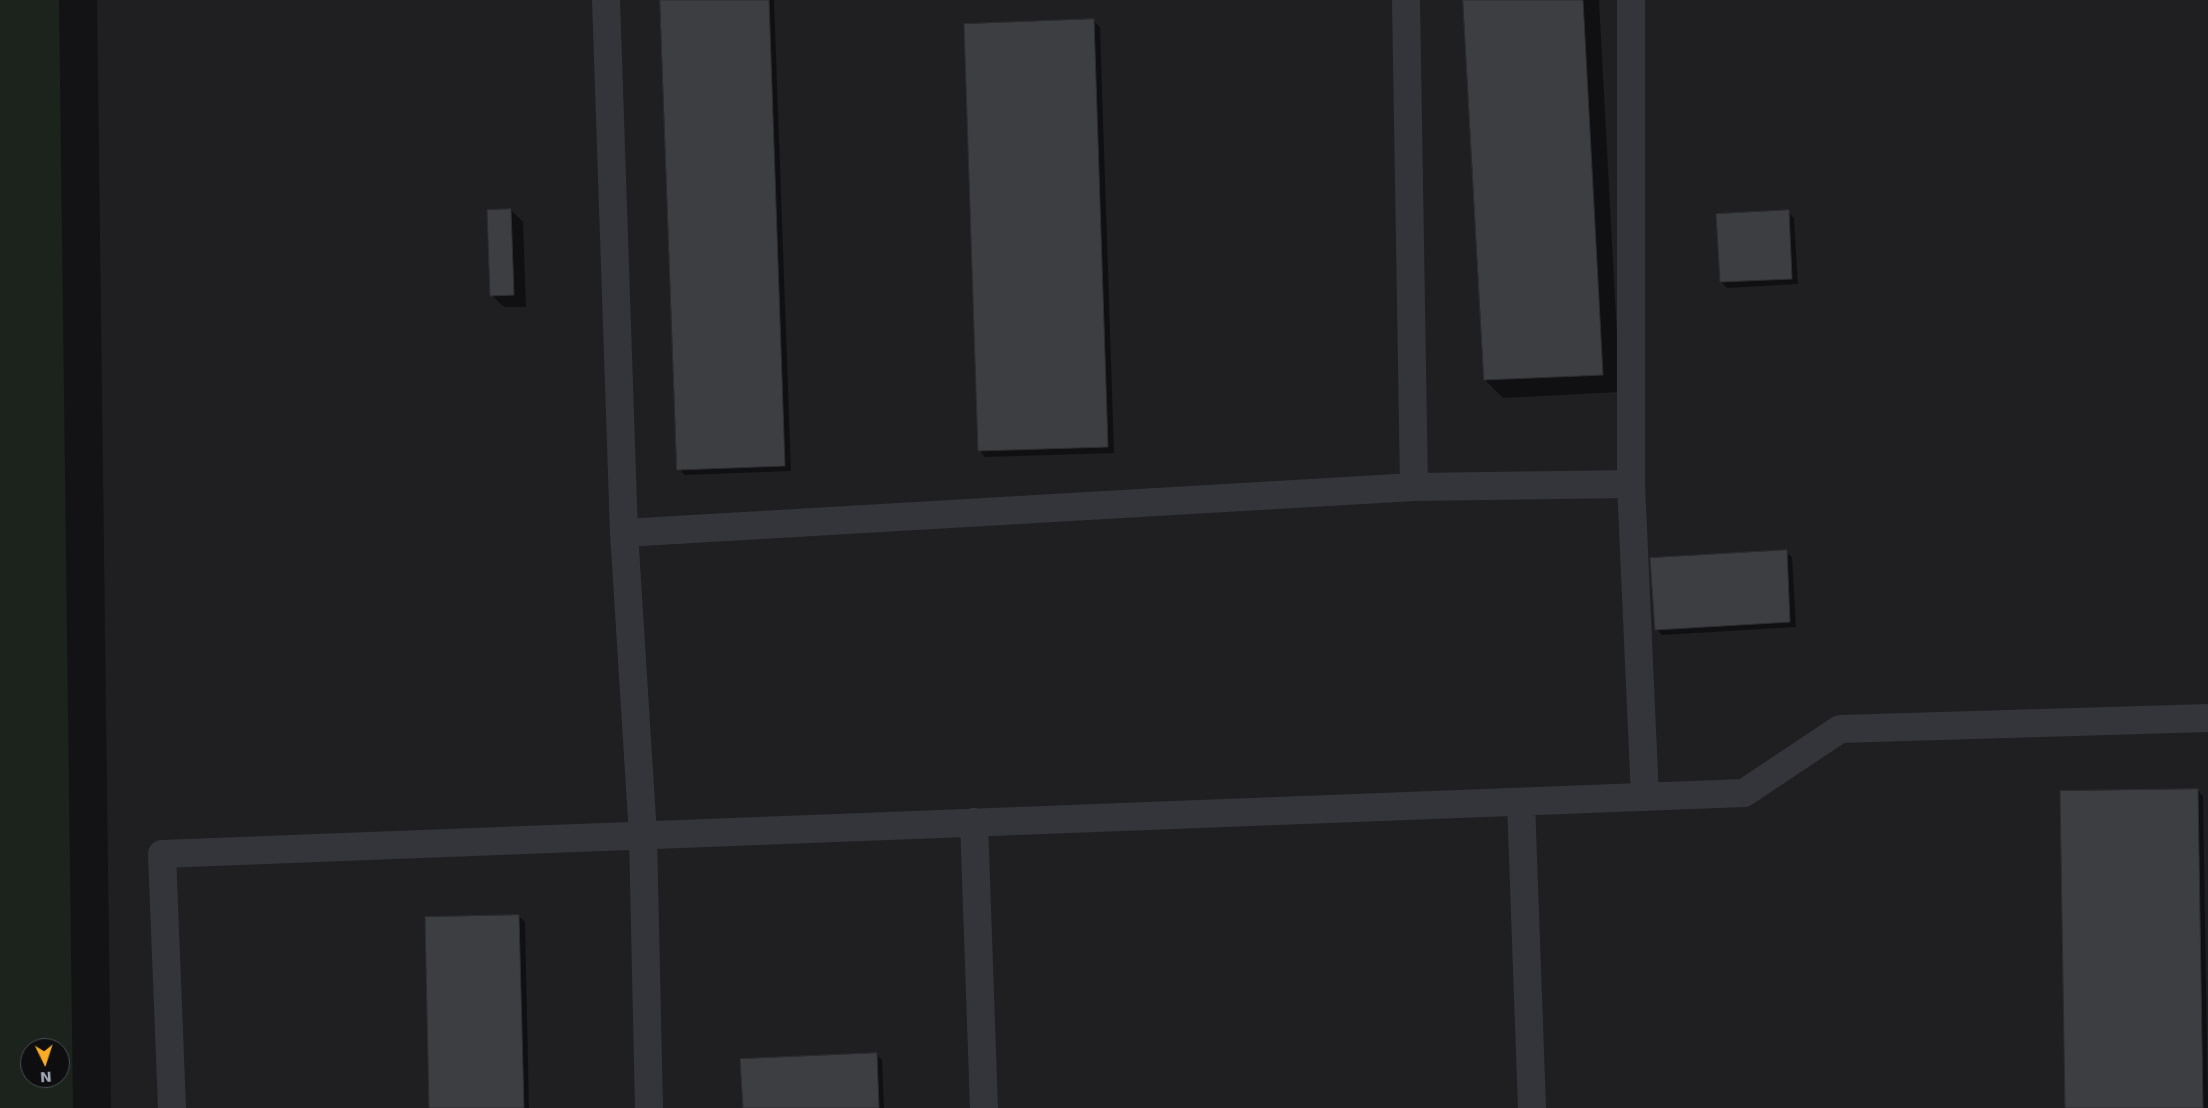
<!DOCTYPE html>
<html>
<head>
<meta charset="utf-8">
<style>
	body { margin:0 }
	#map { position:relative; width:2208px; height:1108px; overflow:hidden; background:#131315; font-family:"DejaVu Sans",sans-serif }
	canvas { display:block }
	.north { position:absolute; left:20px; top:1038px; width:50px; height:50px; box-sizing:border-box; background:#0e0e10; border:1px solid #4a4c52; border-radius:50%; rotate:176deg; font-size:14px; font-weight:700; line-height:20px; text-align:center; color:#a4aab6 }
	.north::after { content:''; display:block; margin:auto; width:18px; height:22px; background:#f9ad26; clip-path:polygon(50% 0,100% 100%,50% 72%,0 100%) }
</style>
</head>
<body>
<div id="map">
<canvas width="2208" height="1108"></canvas>
<div class="north">N</div>
</div>
<script>
const ctx = document.querySelector('canvas').getContext('2d');
ctx.lineJoin = 'round';
function fill(path, color) { ctx.fillStyle = color; ctx.fill(path, 'evenodd'); }
function trace(path, color, width, dash) { ctx.strokeStyle = color; ctx.lineWidth = width; ctx.lineCap = dash ? 'butt' : 'round'; ctx.setLineDash(dash || []); ctx.stroke(path); }
fill(new Path2D(`
	M97 0H2208V1108H111Z`), '#1f1f22');
fill(new Path2D(`
	M0 0H59L73 1108H0ZM30 1048H60V1078H30Z`), '#1b231c');
fill(new Path2D(`
	M662 0H774L791 471 685 475 679 469Z
	M1464 0H1599L1620 392 1503 398 1485 380Z
	M1094 21 1100 27 1114 453 985 457 980 451Z
	M511 210 523 222 526 307H504L491 295Z
	M1788 212 1794 218 1798 284 1727 288 1721 282Z
	M1786 552 1792 557 1796 627 1662 635 1656 629Z
	M2197 790 2203 796 2208 1108H2066Z
	M519 916 525 922 529 1108H430Z
	M876 1054 882 1060 884 1108H744Z`), '#0007');
const building = new Path2D(`
	M660 0H769L785 466 677 470Z
	M1463 0H1583L1603 375 1484 380Z
	M1094 19 1108 447 978 451 964 24Z
	M511 209 514 295 490 296 487 210Z
	M1789 210 1792 279 1720 282 1716 214Z
	M1787 550 1790 622 1655 630 1650 558Z
	M2198 789 2203 1108H2065L2060 791Z
	M519 915 524 1108H429L425 917Z
	M877 1053 879 1108H743L740 1059Z`);
fill(building, '#3d3e42');
trace(building, '#2d2d31', 1);
trace(new Path2D(`
	M606 0 624 533 1414 487
	M1406 0 1414 487 1631 484
	M1631 0V484L1645 797
	M624 533 643 835 649 1108
	M1521 802 1532 1108
	M974 822 984 1108
	M172 1108 162 854 1744 793 1840 729 2208 718`), '#34353a', 28);
</script>
</body>
</html>
